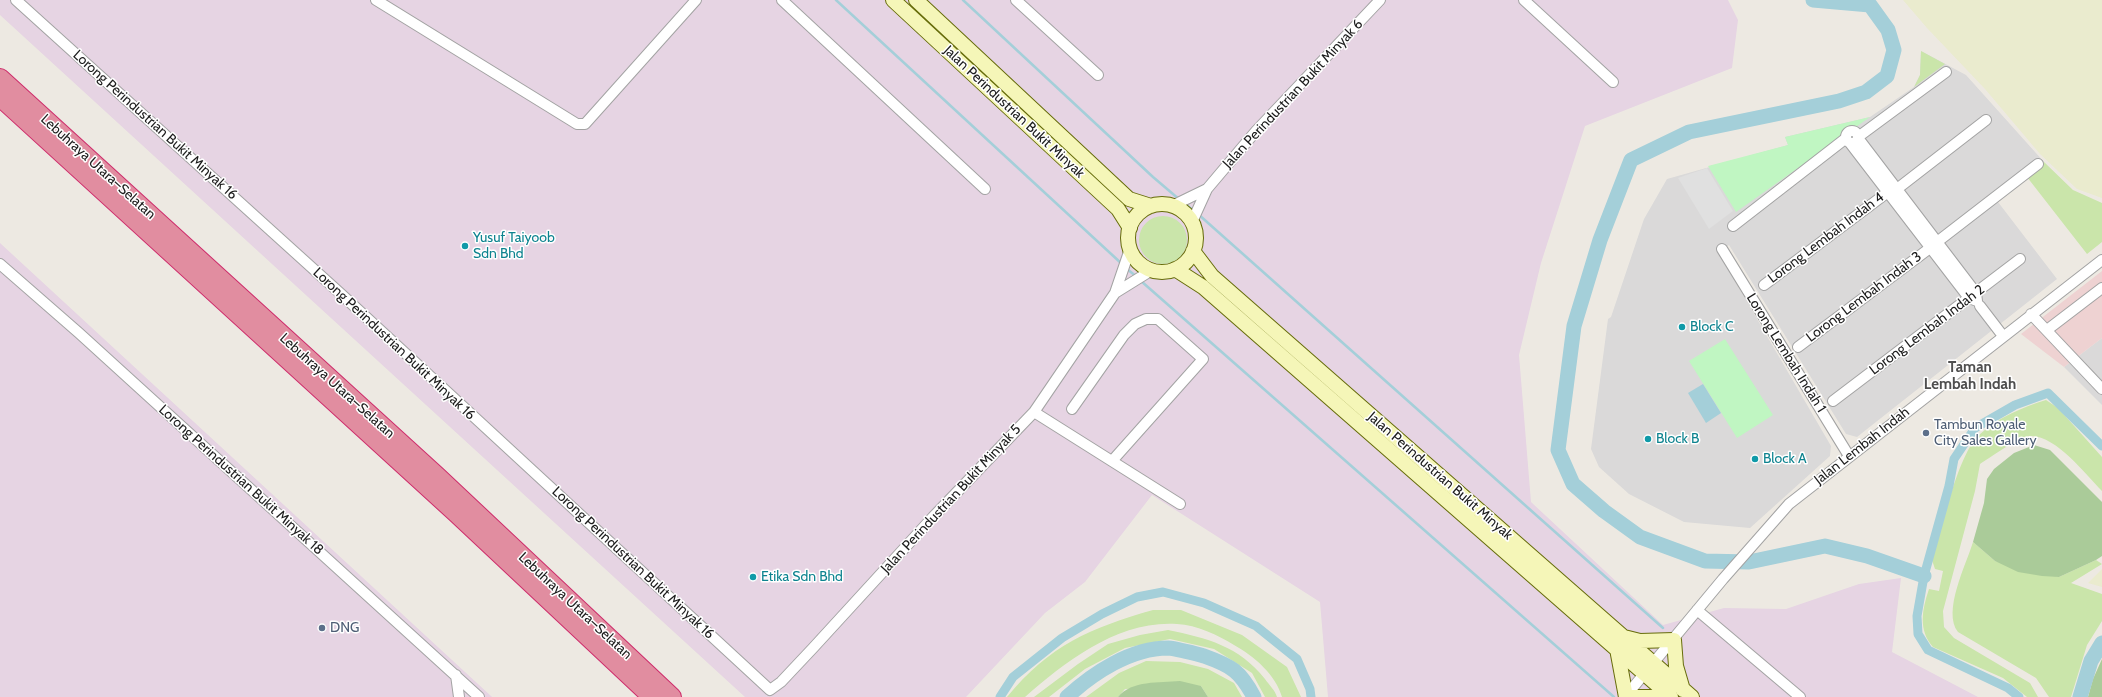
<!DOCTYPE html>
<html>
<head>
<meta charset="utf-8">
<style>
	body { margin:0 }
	canvas { display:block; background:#ede9e2 }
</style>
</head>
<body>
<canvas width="2102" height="697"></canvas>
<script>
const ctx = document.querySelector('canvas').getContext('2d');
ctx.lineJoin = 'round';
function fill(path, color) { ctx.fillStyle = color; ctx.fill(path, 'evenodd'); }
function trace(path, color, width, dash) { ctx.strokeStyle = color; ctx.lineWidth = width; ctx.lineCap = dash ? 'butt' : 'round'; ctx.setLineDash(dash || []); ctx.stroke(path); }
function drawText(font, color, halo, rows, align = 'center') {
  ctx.font = font + ' Cabin,sans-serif'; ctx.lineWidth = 3; ctx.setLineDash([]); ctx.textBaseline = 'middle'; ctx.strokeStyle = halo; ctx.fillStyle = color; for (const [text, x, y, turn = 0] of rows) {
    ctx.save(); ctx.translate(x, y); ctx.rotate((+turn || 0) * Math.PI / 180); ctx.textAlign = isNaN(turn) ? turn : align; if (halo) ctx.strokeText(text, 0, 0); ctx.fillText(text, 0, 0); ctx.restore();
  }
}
fill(new Path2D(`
	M1921 51 1966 75 2044 162 1998 202 2057 279 1857 437 1846 434 1729 245 1718 252 1831 446 1830 456 1750 528 1684 522 1629 494 1599 467 1591 449 1608 319 1611 317 1644 219 1667 179 1788 145 1785 137 1870 117 1914 87 1920 75Z
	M2102 338V405L2064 367Z`), '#dad9d9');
fill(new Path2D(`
	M2102 271V338L2064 367 2021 334Z`), '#eed2d2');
fill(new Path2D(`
	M0 0H1728L1738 20 1732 68 1585 126 1541 263 1519 355 1531 502 1663 625 1724 608 1786 609 1859 584 1901 578 1892 652 1978 697H1328L1320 602 1152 495 1085 582 1045 613 966 697H745L0 15Z
	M0 243 491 696 492 697H0Z`), '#e6d4e3');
fill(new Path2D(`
	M1903 0H2102V198L2077 189 2040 154 1985 89 1927 28Z
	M2102 569V587L2088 583Z`), '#eaebce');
fill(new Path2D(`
	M1921 51 1945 64 1914 87 1920 75Z
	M2044 162 2073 190 2102 203V242L2087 254 2027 177Z
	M1139 240a24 24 0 1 1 48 0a24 24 0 1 1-48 0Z
	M2046 400 2058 408 2102 457V491C2085 474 2051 429 2025 437 2013 441 1991 457 1980 464L1975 491 1943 611 1944 627 1954 638 2030 683 2038 697H2027L2003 678 1933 647C1918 630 1922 610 1929 589L1939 591 1943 571 1935 569 1932 560C1941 531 1958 454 1979 435 1997 418 2023 407 2046 400Z
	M1973 542 1995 561 2059 577 2096 560 2102 564 2071 583 2102 594V621L2087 645 2071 697H2049L2036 678 1958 632C1942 612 1966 565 1973 542Z
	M1153 610H1181L1242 635 1287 667 1301 697H1282C1276 675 1254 656 1234 645 1218 635 1197 625 1177 624 1119 620 1066 661 1025 697H1007C1050 645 1090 628 1153 610Z
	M1168 630C1207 638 1239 646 1265 679 1269 685 1275 690 1277 697H1265L1252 673 1214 649 1170 639 1125 648 1085 669 1049 697H1034L1078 664 1108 644 1140 635Z
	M1146 661 1180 662 1208 669 1234 683 1242 697H1208L1201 686 1125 689 1118 697H1086L1119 673Z`), '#cae5aa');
fill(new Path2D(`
	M2034 445 2050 450 2102 502V556L2096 560 2059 577 2042 576 2018 572 1995 561 1973 542 1984 503 1987 479 1994 469 2014 453Z
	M2102 659V697H2088L2093 679Z
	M1180 681 1201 686 1208 697H1118C1132 680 1159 683 1180 681Z`), '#aacb99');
fill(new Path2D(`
	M1870 117 1736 212 1708 166 1788 145 1785 137Z
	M1725 339 1773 415 1737 438 1689 361Z`), '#c0f6c2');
fill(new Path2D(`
	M1707 168 1733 211 1709 229 1678 178Z`), '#e0e0e0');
fill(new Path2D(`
	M1703 384 1721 413 1706 423 1688 393Z`), '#a4cfd9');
trace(new Path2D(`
	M836 0 1122 264
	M963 0 1153 177 1180 200
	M1184 203 1194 211
	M1198 214 1663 628
	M1127 269 1137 277
	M1141 281 1614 697`), '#a4cfd9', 2.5);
trace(new Path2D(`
	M1000 697 1013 677 1062 638 1102 614 1137 597 1163 592 1204 603 1256 626 1297 659 1310 689 1311 697
	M2019 697 2008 688 1928 650 1918 634 1917 616 1924 576 1949 486 1954 459 1975 428 2015 405 2048 393 2102 446`), '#a4cfd9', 9);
trace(new Path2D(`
	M1813 0 1870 5 1888 30 1894 50 1887 76 1866 92 1839 101 1689 132 1631 160 1600 240 1574 326 1558 450 1573 484 1604 511 1640 537 1705 561 1749 562 1825 546 1867 556 1924 576
	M1067 697C1093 673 1131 648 1168 648 1179 649 1193 653 1204 656 1232 666 1240 671 1254 697
	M2080 697 2091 661 2102 643`), '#a4cfd9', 15);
const minor = new Path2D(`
	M16 0 341 294 770 690 781 682 813 648 933 517 1034 412 1115 293 1130 249
	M376 0 577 124H585L696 0
	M782 0 985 189
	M1016 0 1098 75
	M1524 0 1613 82
	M1846 137a6 6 0 1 1 12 0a6 6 0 1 1-12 0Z
	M1858 137 1946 72
	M1850 143 1969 298 1977 301 1976 293 1858 138
	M1897 189 1986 120
	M1172 206 1207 189
	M1192 222 1207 189 1256 131 1380 0
	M1733 226 1845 139
	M1937 242 2038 164
	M1722 249 1849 456
	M0 264 79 333 479 697
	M1764 285 1888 192
	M1115 293 1152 270
	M1980 306 2003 336
	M2031 314 2102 389
	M2047 330 2102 288
	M1798 347 1930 248
	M1833 401 2020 259
	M1072 409 1124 335 1135 324 1146 319H1158L1203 359 1112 461
	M1034 412 1180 504
	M1697 610 1800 697
	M456 675 459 697
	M1625 697 1723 579 1789 504 2102 260`);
const secondary = new Path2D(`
	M893 0 1118 209 1130 228
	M916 0 1129 199 1151 206
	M1128 238a34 34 0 1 1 68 0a34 34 0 1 1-68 0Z
	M1193 251 1212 276 1692 697
	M1175 269 1203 287 1671 697
	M1624 637 1640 641 1674 640 1676 666 1683 690
	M1617 649 1626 697H1662`);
const motorway = new Path2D(`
	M0 78 437 476 672 697
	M0 97 456 513 652 697`);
trace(minor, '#a3a3a3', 12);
trace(secondary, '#666c0a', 16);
trace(motorway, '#ce2c6b', 20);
trace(minor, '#fff', 10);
trace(secondary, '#f5f6b8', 14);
trace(motorway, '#e18da0', 18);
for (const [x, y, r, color] of [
	[465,246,4,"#0f9aa8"],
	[1682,327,4,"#0f9aa8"],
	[1926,433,4,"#5c6f8a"],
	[1648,439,4,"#0f9aa8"],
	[1755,459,4,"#0f9aa8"],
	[753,577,4,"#0f9aa8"],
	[322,628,4,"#5c6f8a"]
]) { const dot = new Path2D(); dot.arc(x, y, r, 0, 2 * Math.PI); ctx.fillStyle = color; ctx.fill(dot); trace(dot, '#fff', 1.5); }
drawText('14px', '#1c1c1c', '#fff', [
	["Jalan Perindustrian Bukit Minyak 6",1293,94,-47],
	["Jalan Perindustrian Bukit Minyak",1014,112,43],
	["Lorong Perindustrian Bukit Minyak 16",155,125,42],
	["Lebuhraya Utara–Selatan",98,167,42],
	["Lorong Lembah Indah 4",1826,238,-37],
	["Lorong Lembah Indah 3",1864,297,-37],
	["Lorong Lembah Indah 2",1927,330,-37],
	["Lorong Perindustrian Bukit Minyak 16",394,344,43],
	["Lorong Lembah Indah 1",1786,353,58],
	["Lebuhraya Utara–Selatan",337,386,42],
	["Jalan Lembah Indah",1862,446,-38],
	["Jalan Perindustrian Bukit Minyak",1440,476,41],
	["Lorong Perindustrian Bukit Minyak 18",241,480,42],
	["Jalan Perindustrian Bukit Minyak 5",951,499,-47],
	["Lorong Perindustrian Bukit Minyak 16",633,563,43],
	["Lebuhraya Utara–Selatan",575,606,43]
]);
drawText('14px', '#0d838f', '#fff', [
	["Yusuf Taiyoob",473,238],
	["Sdn Bhd",473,254],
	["Block C",1690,327],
	["Block B",1656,439],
	["Block A",1763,459],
	["Etika Sdn Bhd",761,577]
], 'left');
drawText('14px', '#4e5e75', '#fff', [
	["Tambun Royale",1934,425],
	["City Sales Gallery",1934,441],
	["DNG",330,628]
], 'left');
drawText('bold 15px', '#4f4f4f', '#fff', [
	["Taman",1970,368],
	["Lembah Indah",1970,385]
]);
</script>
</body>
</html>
